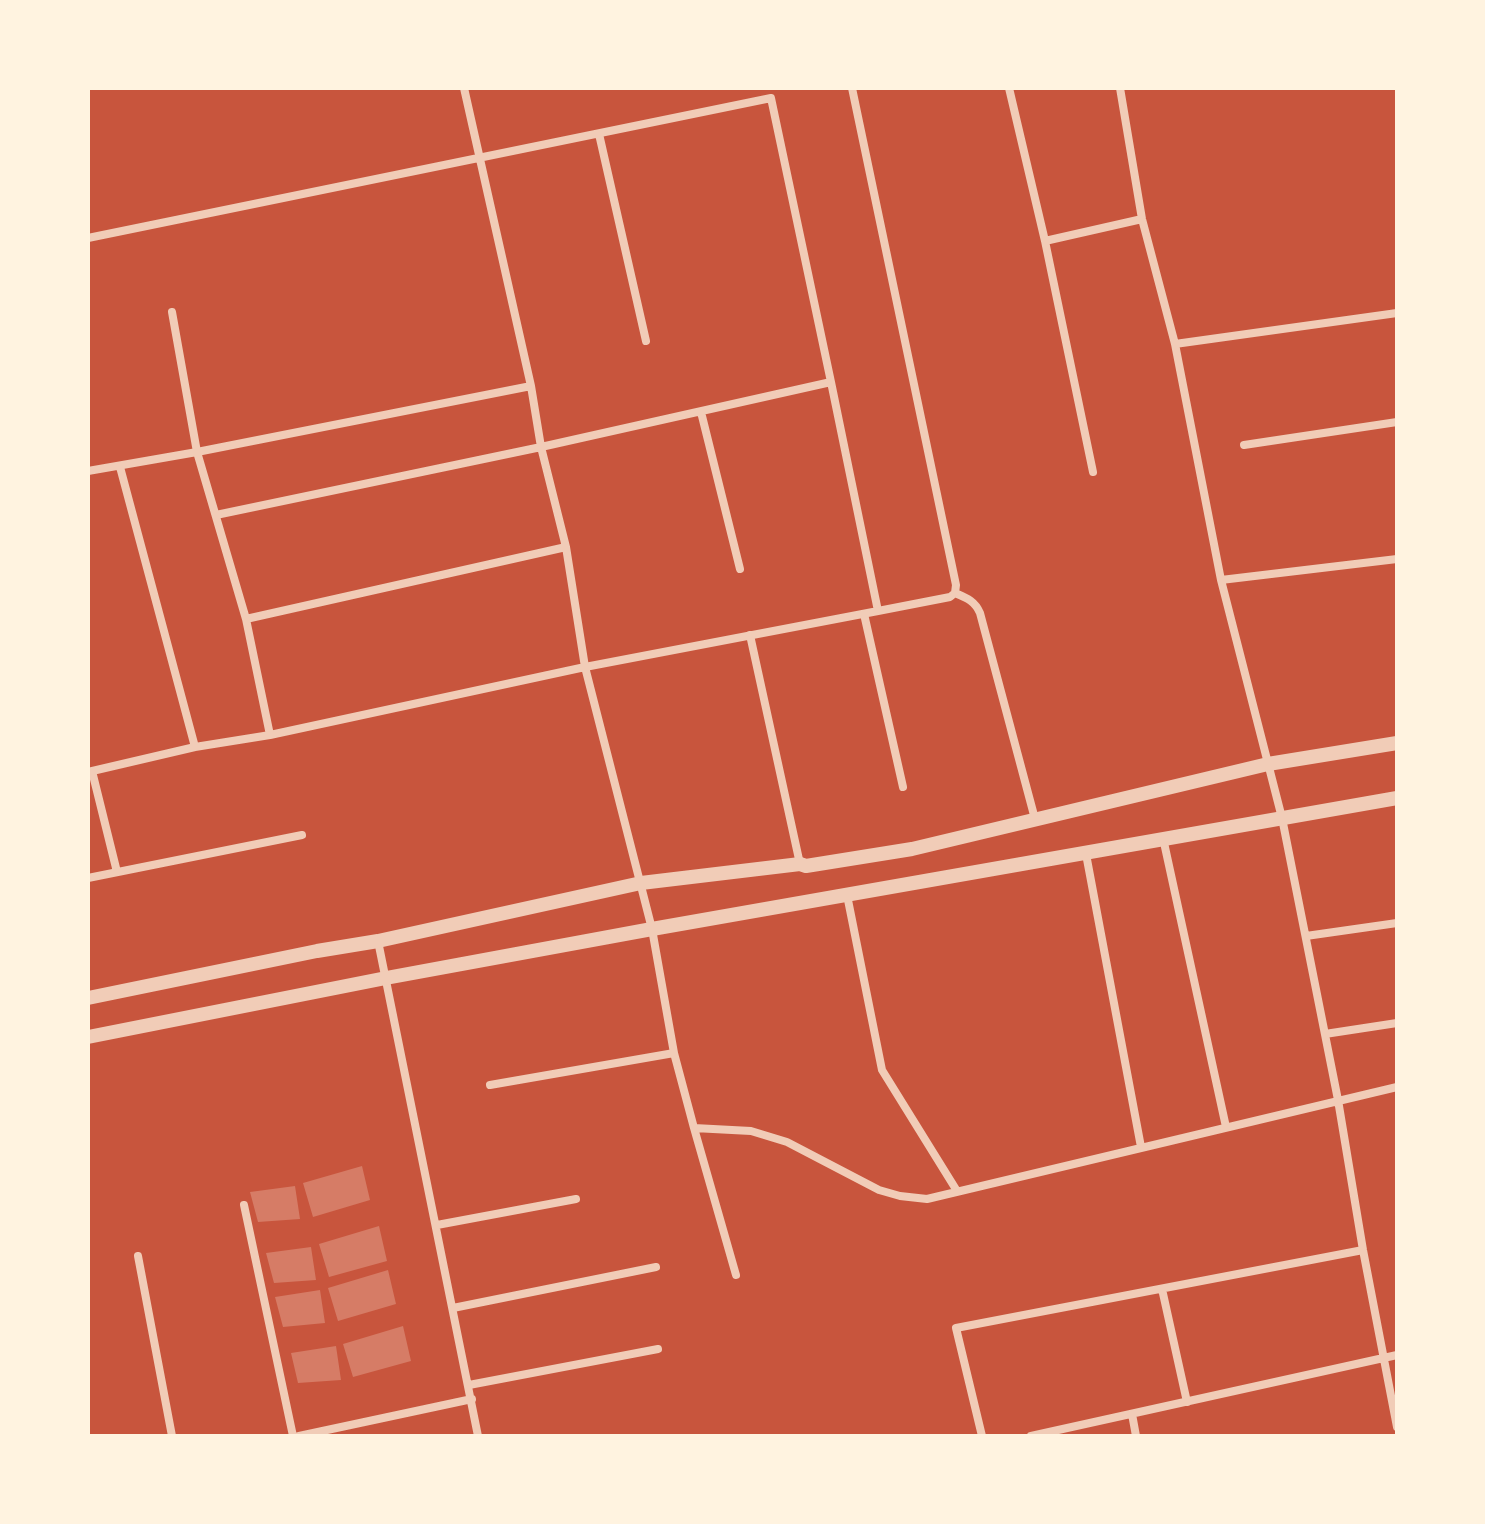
<!DOCTYPE html>
<html>
<head>
<meta charset="utf-8">
<style>
	body { margin:0 }
	#map { position:relative; width:1485px; height:1524px; overflow:hidden; background:#c8553d; font-family:Rubik,sans-serif }
	canvas { display:block }
	.frame { position:absolute; inset:0; border:90px solid #fff3e0; pointer-events:none }
</style>
</head>
<body>
<div id="map">
<canvas width="1485" height="1524"></canvas>
<div class="frame"></div>
</div>
<script>
const ctx = document.querySelector('canvas').getContext('2d');
ctx.lineJoin = 'round';
function fill(path, color) { ctx.fillStyle = color; ctx.fill(path, 'evenodd'); }
function trace(path, color, width, dash) { ctx.strokeStyle = color; ctx.lineWidth = width; ctx.lineCap = dash ? 'butt' : 'round'; ctx.setLineDash(dash || []); ctx.stroke(path); }
fill(new Path2D(`
	M362 1166 370 1200 313 1217 303 1183Z
	M295 1186 300 1219 258 1222 250 1192Z
	M379 1226 387 1261 329 1277 319 1244Z
	M311 1247 316 1280 274 1283 266 1253Z
	M388 1270 396 1304 338 1321 328 1288Z
	M320 1290 325 1323 283 1327 275 1297Z
	M403 1326 411 1361 353 1377 343 1344Z
	M336 1346 341 1380 298 1383 291 1353Z`), '#d67c66');
trace(new Path2D(`
	M464 88 531 386 541 447 566 547 585 667 652 929 674 1053 694 1128 751 1131 787 1142 879 1190 900 1196 927 1199 1397 1087
	M852 88 956 585 955 593 950 597 878 611
	M1009 88 1045 241 1142 219
	M1120 88 1142 219 1175 344 1221 580 1282 818 1338 1100 1363 1250 1397 1427
	M599 134 646 341
	M88 238 771 98 831 382 541 447 216 515
	M1045 241 1093 472
	M172 312 197 452 246 619 270 735
	M1175 344 1397 313
	M701 412 740 569
	M1244 445 1397 422
	M120 467 195 747
	M88 471 197 452 531 386
	M1221 580 1397 559
	M955 593C967 598 975 601 980 613L1035 819
	M864 614 903 787
	M246 619 566 547
	M750 635 800 864
	M92 771 117 872
	M88 772 195 747 270 735 585 667 878 611 831 382
	M1163 838 1226 1127
	M1086 854 1141 1147
	M88 878 302 835
	M847 895 882 1070 957 1191
	M1306 936 1397 923
	M378 941 478 1436
	M1325 1034 1397 1023
	M490 1085 674 1053
	M694 1128 736 1275
	M244 1205 293 1436
	M437 1225 576 1199
	M138 1256 172 1436
	M1162 1289 1187 1402
	M453 1308 656 1267
	M469 1385 658 1349
	M1132 1414 1136 1436
	M299 1436 472 1399
	M982 1436 956 1328 1363 1250
	M1031 1436 1397 1355`), '#f1ccb7', 8);
trace(new Path2D(`
	M88 998 317 951 378 941 641 883 800 864 806 866 912 849 1268 764 1397 743
	M88 1037 386 978 652 929 1397 798`), '#f1ccb7', 14);
</script>
</body>
</html>
